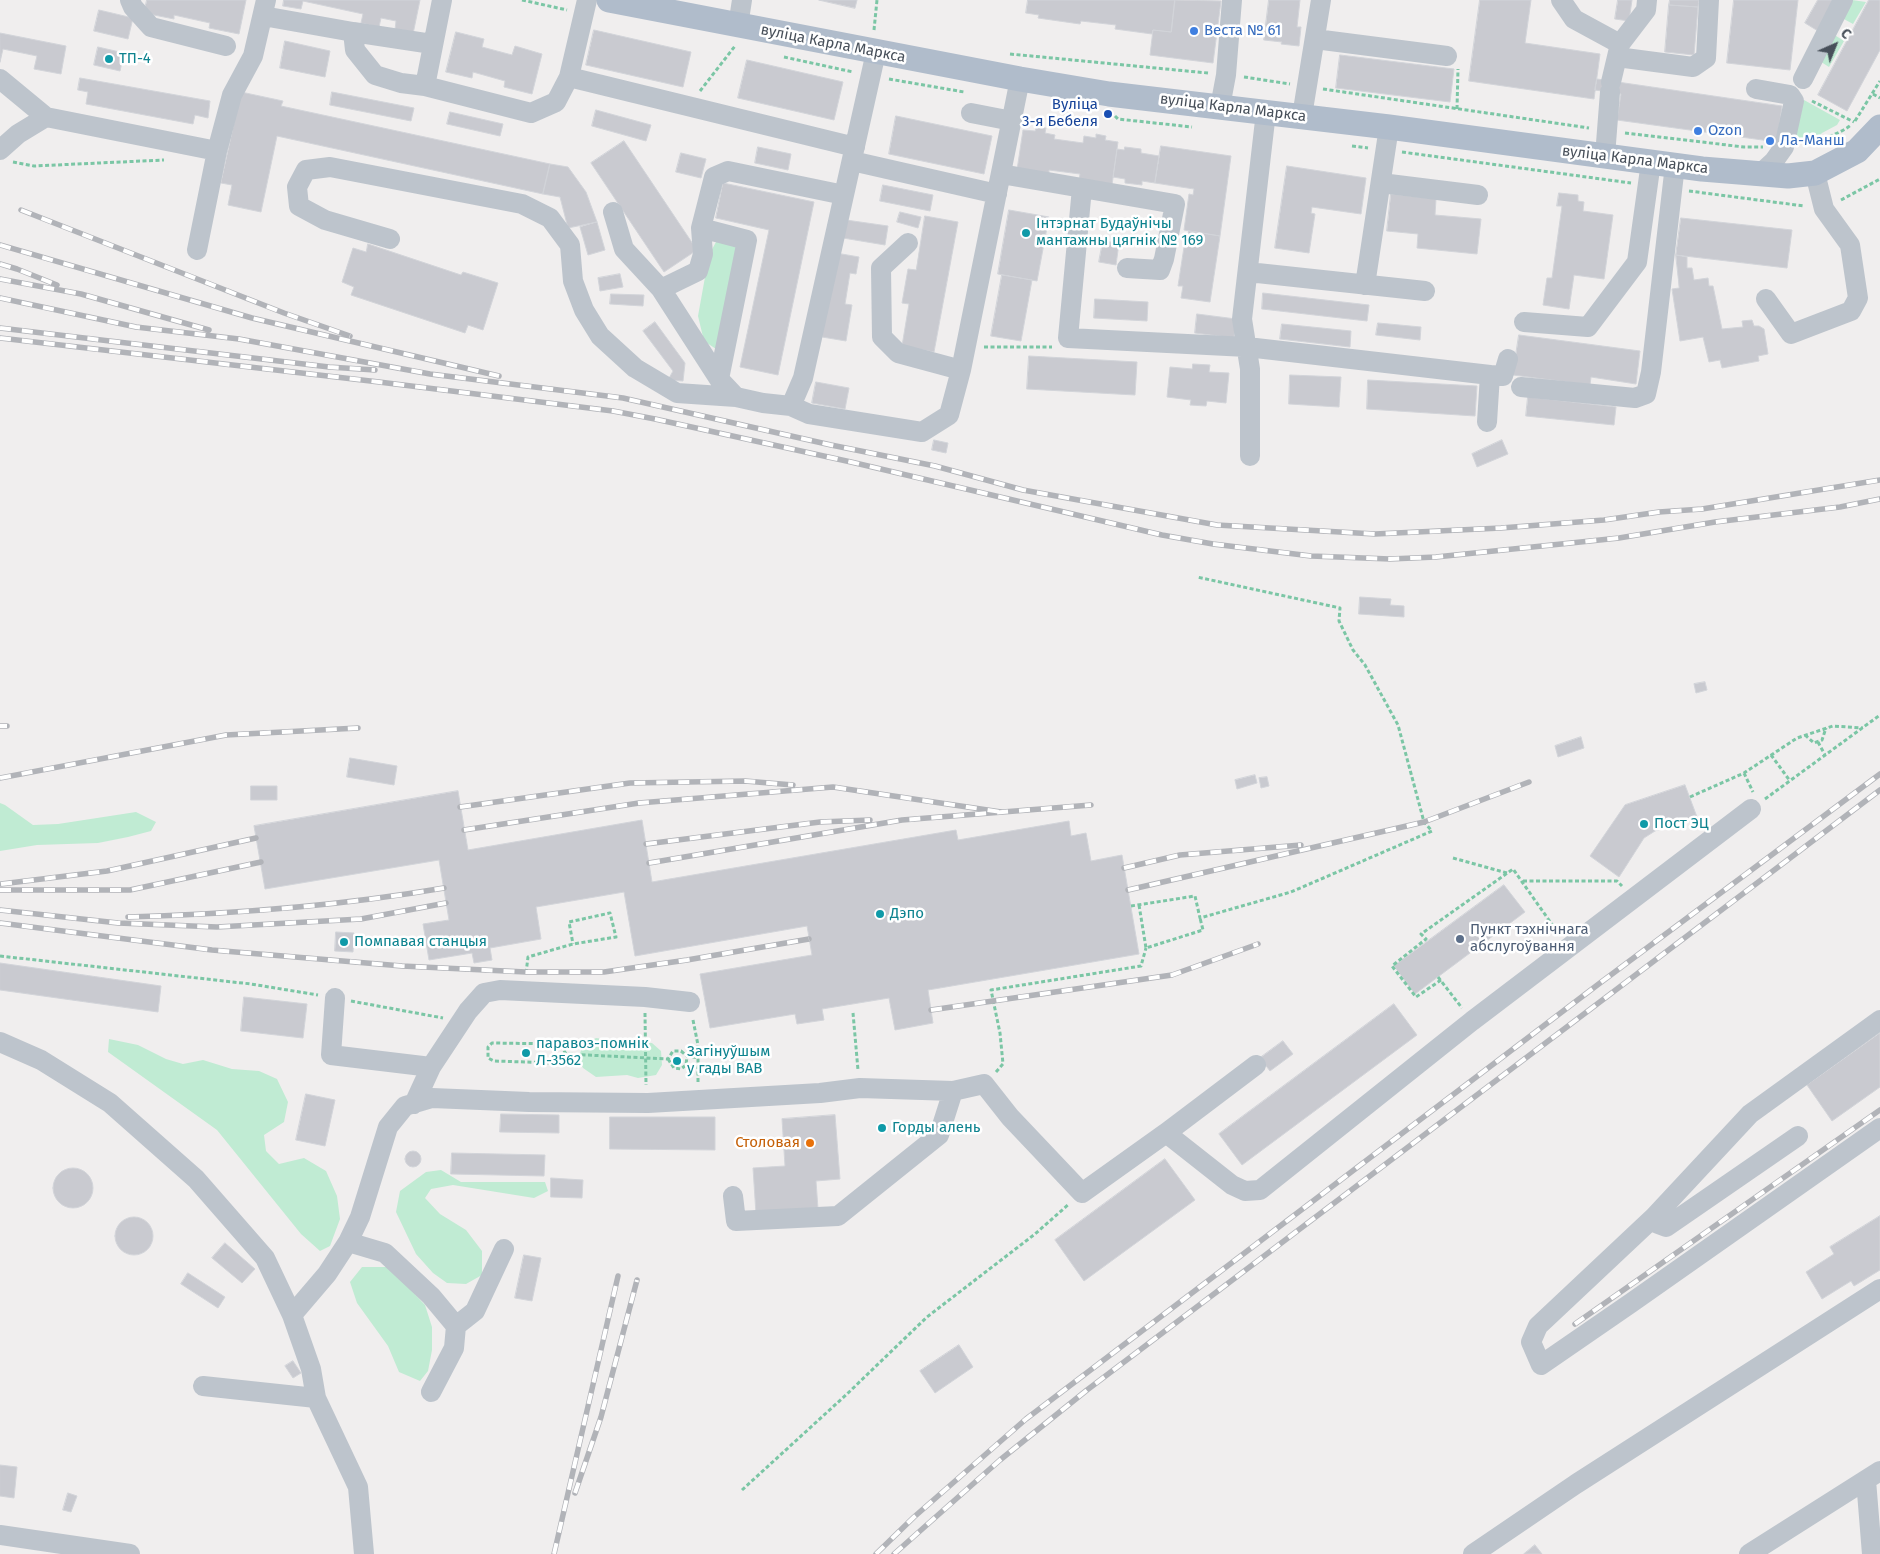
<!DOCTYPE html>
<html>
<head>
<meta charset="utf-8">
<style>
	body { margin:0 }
	#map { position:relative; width:1880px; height:1554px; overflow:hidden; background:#f0eeee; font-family:"Fira Sans",sans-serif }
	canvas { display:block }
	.north { position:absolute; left:1810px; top:20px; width:50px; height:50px; -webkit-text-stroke:4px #fff; paint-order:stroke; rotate:44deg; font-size:14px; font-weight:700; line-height:20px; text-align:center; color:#48505a }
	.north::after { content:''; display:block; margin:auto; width:18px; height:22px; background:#48505a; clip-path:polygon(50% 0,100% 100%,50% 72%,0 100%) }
</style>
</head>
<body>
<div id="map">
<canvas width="1880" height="1554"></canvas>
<div class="north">С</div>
</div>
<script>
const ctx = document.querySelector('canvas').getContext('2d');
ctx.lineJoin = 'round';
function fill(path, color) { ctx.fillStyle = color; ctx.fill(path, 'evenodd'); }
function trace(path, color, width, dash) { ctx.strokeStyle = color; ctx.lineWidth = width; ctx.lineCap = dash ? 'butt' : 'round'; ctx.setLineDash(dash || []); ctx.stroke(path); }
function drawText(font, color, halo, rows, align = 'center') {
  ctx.font = font + ' "Fira Sans",sans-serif'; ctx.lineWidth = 5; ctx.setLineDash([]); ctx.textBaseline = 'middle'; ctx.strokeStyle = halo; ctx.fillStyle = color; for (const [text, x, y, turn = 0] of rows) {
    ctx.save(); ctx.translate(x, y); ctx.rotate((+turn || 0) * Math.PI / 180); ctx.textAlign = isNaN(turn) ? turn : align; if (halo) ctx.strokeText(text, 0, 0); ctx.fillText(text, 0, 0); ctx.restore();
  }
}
fill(new Path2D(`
	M1852 0 1866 2 1853 24 1842 18Z
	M1833 34 1844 41 1829 67 1818 60Z
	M1804 100 1840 120 1837 125 1822 133 1819 136 1810 142H1801L1798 140 1793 141 1798 118Z
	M730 239 739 247 716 349 704 341 698 316 709 255 716 242Z
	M0 803 5 805 33 825 58 824 136 812 156 822 151 831 128 837 98 843 37 845 0 851Z
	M596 1038 626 1042 652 1043 661 1051 662 1065 656 1075 638 1078 627 1075 596 1077 583 1068 578 1059 583 1045Z
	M109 1039 138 1045 166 1059 183 1064 203 1060 232 1069 259 1071 277 1079 288 1102 284 1122 264 1135 266 1151 279 1164 304 1158 326 1171 337 1196 340 1219 330 1246 320 1251 301 1234 217 1130 108 1052Z
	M441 1170 461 1182H545L548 1191 534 1198 453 1185 431 1189 425 1198 440 1214 466 1230 482 1251V1275L466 1284 447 1283 433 1273 416 1254 396 1212 400 1191 426 1172Z
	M362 1267H389L425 1305 432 1327V1350L428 1371 420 1381 399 1372 388 1346 357 1303 350 1282Z`), '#c0ebd3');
const building = new Path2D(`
	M147 0H246L239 34 209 28 210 23 174 15V19L144 13Z
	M284 0H420L413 34 395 30 396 21 381 18 379 27 361 23 363 14 303 1 301 9 283 6Z
	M819 0H857L855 8Z
	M1028 0H1175L1171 32 1153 30 1152 34 1115 29 1116 25 1081 21 1080 24 1038 18 1039 15 1026 13Z
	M1175 0 1221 1 1213 63 1150 55 1153 30 1171 32Z
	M1269 0H1300L1297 27H1301L1299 46 1281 44 1282 42 1264 40Z
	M1480 0H1531L1525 43 1600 54 1594 99 1469 81Z
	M1618 0H1632L1629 21 1615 19Z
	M1670 0H1699L1698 7 1669 5Z
	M1734 0H1798L1790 70 1727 63Z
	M1818 0H1835L1818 31 1805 23Z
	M1869 0H1880V50L1847 111 1818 95Z
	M1669 5 1698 7 1694 55 1665 52Z
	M99 10 133 18 128 39 94 31Z
	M594 30 691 52 683 87 586 65Z
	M456 32 484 39 482 47 512 55 515 46 542 54 532 94 504 87 505 81 473 72 472 78 446 72Z
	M0 33 66 46 61 74 34 69 37 56 3 49 0 62Z
	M285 41 330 51 325 77 280 68Z
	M98 47 124 53 120 71 94 65Z
	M1340 55 1454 69 1450 102 1336 88Z
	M747 60 843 82 834 120 738 98Z
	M80 78 210 101 208 118 195 115 193 124 86 104 88 92 78 90Z
	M1597 79 1782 106 1777 142 1617 120 1621 94 1595 90Z
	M241 92 283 101 281 106 550 164 543 194 277 136 261 212 228 205 232 185 221 183Z
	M332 92 414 108 411 121 330 105Z
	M596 110 651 125 646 141 592 126Z
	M450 112 503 124 500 136 447 124Z
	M896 116 992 136 984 174 889 154Z
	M1036 127 1046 128 1045 133 1055 135 1054 139 1083 143 1084 136 1096 138V134L1106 136 1105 140 1118 142 1112 185 1079 180 1080 174 1049 170V175L1017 170 1023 130 1035 131Z
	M624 141 697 250 664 272 591 163Z
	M1161 146 1231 156 1220 236 1184 230 1189 194 1193 195 1194 189 1155 183Z
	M758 147 791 154 788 170 755 163Z
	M1125 147 1141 149V153L1159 156 1155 183 1142 181V185L1125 183V179L1113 177 1117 149 1124 150Z
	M681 153 706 159 701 178 676 172Z
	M550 164 568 167 586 192 597 222 568 228 560 197 543 194Z
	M1287 166 1366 178 1361 214 1312 207 1311 213 1315 214 1309 253 1275 248Z
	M723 183 814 202 778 375 740 367 769 230 716 218Z
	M883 185 933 195 930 211 880 201Z
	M1559 193 1578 195V201L1584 202 1583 211 1613 215 1604 279 1574 275 1569 309 1543 305 1547 278H1552L1562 206H1557Z
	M1391 194 1436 199 1435 215 1481 219 1477 254 1417 248 1418 234 1387 231Z
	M1009 210 1049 217 1037 281 998 274Z
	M900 212 921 217 918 228 897 222Z
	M925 216 958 222 934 352 902 346 909 304 902 303 908 269 916 270Z
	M1681 218 1792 230 1787 268 1676 255Z
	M846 220 888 226 885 245 843 238Z
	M597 222 605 250 588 255 580 227Z
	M1189 231 1220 236 1210 302 1181 298 1183 286H1178L1184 247 1186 248Z
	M1103 241 1119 243 1116 265 1099 262Z
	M368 244 461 275 463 272 498 283 483 330 468 325 465 333 351 295 354 287 342 282 353 248 366 252Z
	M836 253 859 257 856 274 850 273 845 304 852 305 846 341 822 337Z
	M1676 255 1687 257V268H1692L1694 280 1708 278 1709 286H1713L1722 329 1743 327 1742 321 1752 320 1754 326H1759L1764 329 1768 354 1758 356 1759 361 1722 368 1720 360 1709 362 1703 337 1680 341 1672 289 1679 288Z
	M620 274 623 287 600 291 598 278Z
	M1002 275 1032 280 1021 341 991 336Z
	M1263 293 1369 305 1367 321 1262 309Z
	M611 294 644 295 643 306 610 304Z
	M1095 299 1148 302 1147 321 1094 318Z
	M1197 314 1236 319 1234 338 1195 333Z
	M655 322 685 363 683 381 668 380 673 371 643 331Z
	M1378 323 1421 327 1420 340 1376 335Z
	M1282 324 1351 331 1350 347 1280 339Z
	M1519 335 1640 351 1636 384 1591 377 1590 385 1513 375Z
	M1029 356 1137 362 1135 395 1027 389Z
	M1193 364 1210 365 1209 372 1229 373 1226 403 1207 401 1206 406 1190 405 1191 400 1167 397 1170 367 1192 369Z
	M1290 375 1341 377 1339 407 1289 404Z
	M1368 380 1477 386 1475 416 1367 409Z
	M816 382 849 388 845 409 812 403Z
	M1528 397 1616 407 1614 425 1526 416Z
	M934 440 948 443 946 453 932 450Z
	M1502 440 1508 454 1477 467 1472 454Z
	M1360 597 1391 599 1390 605 1404 606V617L1359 614Z
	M1705 682 1707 690 1696 693 1694 684Z
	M1581 737 1584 748 1558 757 1555 746Z
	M350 758 397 766 394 785 347 777Z
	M1255 775 1257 783 1237 789 1235 780Z
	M1267 777 1269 786 1261 788 1259 778Z
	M1685 785 1697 817 1655 831 1644 838 1619 877 1590 856 1625 805Z
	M251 786H277V800H251Z
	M458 791 468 850 642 820 652 882 956 830 958 840 1069 821 1071 836 1086 833 1091 861 1122 855 1139 954 928 990 933 1023 895 1030 889 998 822 1009 824 1020 797 1024 795 1014 710 1028 700 974 812 955 807 926 635 956 624 892 536 907 541 939 490 948 492 960 474 963 472 953 429 960 423 924 449 920 439 860 265 889 254 826Z
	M1504 885 1525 912 1415 994 1394 966Z
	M336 932 354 933 353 952 335 951Z
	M0 963 161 986 158 1012 0 990Z
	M244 997 307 1004 303 1038 241 1031Z
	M1394 1004 1417 1035 1242 1165 1219 1134Z
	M1880 1033V1087L1832 1121 1807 1085Z
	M1283 1041 1293 1054 1270 1071 1260 1058Z
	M306 1094 335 1100 325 1146 296 1140Z
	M501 1114 559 1115V1133L500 1132Z
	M835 1115 840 1179 816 1181 818 1209 756 1214 753 1168 785 1166 782 1119Z
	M610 1117H715V1150L610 1149Z
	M405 1159a8 8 0 1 1 16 0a8 8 0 1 1-16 0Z
	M452 1153 545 1155 544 1176 451 1174Z
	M1165 1159 1195 1200 1084 1281 1055 1240Z
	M53 1188a20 20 0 1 1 40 0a20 20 0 1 1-40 0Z
	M551 1178 583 1180 582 1198 551 1197Z
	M1880 1216V1270L1854 1286 1851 1281 1822 1299 1806 1272 1834 1254 1830 1247Z
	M115 1236a19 19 0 1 1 38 0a19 19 0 1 1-38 0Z
	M225 1243 255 1269 242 1283 212 1258Z
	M524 1255 541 1258 532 1301 515 1298Z
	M188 1273 225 1297 218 1308 181 1284Z
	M959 1345 973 1367 935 1393 920 1371Z
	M293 1361 301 1373 293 1378 285 1366Z
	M0 1465 17 1467 14 1498 0 1496Z
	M68 1493 77 1496 71 1512 63 1510Z
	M1535 1545 1542 1554H1524Z`);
fill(building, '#c9cad0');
trace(building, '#d2d4d9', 1);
trace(new Path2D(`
	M522 0 567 10
	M874 30 877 0
	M1010 54 1208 73
	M784 57 853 72
	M1244 77 1290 84
	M889 79 964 92
	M1323 89 1589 128
	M700 91 735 46
	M1873 94 1880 98
	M1812 101 1854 122
	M1457 109 1458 69
	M1115 116 1118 119 1192 127
	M1855 121 1880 81
	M1625 133 1744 147H1763
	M1804 144C1820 140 1838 135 1851 125
	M1352 146 1368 148
	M1402 152 1631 183
	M13 162 34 166 164 160
	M1689 191 1804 206
	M1841 200 1880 179
	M984 347H1052
	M1805 735 1814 743 1822 740 1826 728
	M1818 742 1825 755
	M1771 755 1790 781
	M1744 773 1753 792
	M1690 797 1744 773 1797 738 1833 726 1863 728
	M1765 799 1880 715
	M1453 858 1507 873
	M1523 881H1617L1622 886
	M1139 905 1146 948 1203 930 1200 918
	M1131 906 1195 896 1200 918 1291 892 1432 831 1424 822 1398 725 1365 665 1353 650 1339 621 1340 608 1197 577
	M0 956 251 984 318 995
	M526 973 528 957 573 944 616 937 610 913 569 922 573 944
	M1438 977 1462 1008
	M1441 980 1416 997 1392 966 1426 939 1421 934 1513 869 1558 933
	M351 1001 443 1018
	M645 1013 646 1085
	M853 1013 858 1070
	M693 1020 698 1045V1083
	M566 1054 559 1063 494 1061 488 1058V1047L492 1043 560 1044 566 1054 668 1059 673 1051H681L687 1056 699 1058
	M668 1059 674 1068 681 1069 686 1065 687 1056
	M996 1072 1003 1064 1000 1033 991 990 1141 966 1146 948
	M742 1490 847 1394 927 1317 1035 1234 1069 1204`), '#7bc6a5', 3, [4, 2.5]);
trace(new Path2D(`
	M130 0 133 7 151 27 226 46
	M442 0 425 86 531 113 556 102 569 77 587 0
	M1561 0 1574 19 1620 44
	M263 16 353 32 432 44
	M738 26 742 0
	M353 32 355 50 375 75 401 83 425 86
	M1315 39 1447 56
	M1617 57 1693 67 1706 58 1709 0
	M569 77 855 147
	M0 79 46 117 217 151
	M1803 79 1843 0
	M1611 82 1620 44 1646 10 1647 0
	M1756 89 1790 95 1794 101 1784 147 1774 161 1760 174
	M1220 107 1226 75 1232 0
	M971 113 1012 121
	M1302 116 1321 0
	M0 150 18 134 46 117
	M1605 156 1610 92
	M852 161 997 194
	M1001 174 1175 204 1164 259 1160 270 1127 268
	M1381 183 1478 195
	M1082 188 1068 338 1247 347 1490 375 1487 422
	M613 212 624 249 661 289 719 379 736 397 763 403 791 406 803 378 876 52
	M701 228 747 240 719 379
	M390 239 325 220 299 206 297 187 306 170 330 167 522 204 550 218 570 245 573 281 584 310 600 336 635 368 677 393 736 397
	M908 243 881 268 882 337 898 353 961 370
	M197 250 217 151 232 95 253 56 266 0
	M1248 272 1425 291
	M1365 285 1389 127
	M661 289 698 271 703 254 701 228 714 177 728 171 844 195
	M1766 299 1791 334 1851 311 1858 298 1850 245 1824 209 1815 173
	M1524 322 1588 327 1637 262 1651 162
	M1490 375 1503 376 1508 359
	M1521 387 1635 398 1646 394 1651 372 1675 165
	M791 406 809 414 922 432 949 415 961 370 1020 79
	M1250 456V369L1242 319 1266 112
	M335 998 331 1055 431 1067
	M0 1042 41 1060 110 1103 196 1179 265 1258 292 1315
	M414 1104 431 1067 468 1011 484 993 500 990 645 997 690 1002
	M1166 1133 1256 1065
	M1798 1136 1666 1227 1658 1224 1654 1217 1750 1114 1880 1020
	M733 1196 736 1221 838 1216 939 1135 953 1091
	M1654 1217 1538 1326 1531 1342 1541 1365 1631 1303 1880 1128
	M348 1242 385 1253 431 1296 456 1326 454 1348 431 1392
	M456 1326 475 1311 504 1249
	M203 1386 316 1398
	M1866 1480 1872 1554
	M0 1535 130 1554
	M364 1554 358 1487 316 1398 311 1369 292 1315 327 1274 348 1242 360 1217 388 1127 405 1106 432 1098 529 1102 648 1103 820 1093 860 1088 953 1091 984 1084 1010 1117 1082 1193 1166 1133 1232 1185 1245 1191 1260 1190 1472 1021 1751 809
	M1473 1554 1576 1484 1880 1289
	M1749 1554 1880 1471`), '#bdc4cc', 20);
trace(new Path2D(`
	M609 0 1020 79 1109 94 1389 127 1702 169 1788 176 1815 173 1857 151 1880 127`), '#b0bccb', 25);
const rail = new Path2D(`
	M21 210 284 313 350 336
	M0 245 252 318 499 376
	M0 264 17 269 57 285
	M0 279 81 294 209 330
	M0 298 136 327 239 339 430 374 623 398 831 445 935 466 1023 490 1217 525 1375 534 1501 528 1604 520 1659 512 1702 509 1880 480
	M0 328 329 367 375 370
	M0 338 379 382 613 411 655 419 851 462 1162 535 1213 544 1311 556 1390 559 1436 557 1619 538 1715 522 1840 507 1880 499
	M0 726H7
	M0 778 226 735 358 728
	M460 807 630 783 745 781 793 785
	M464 830 639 803 833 787 1001 812
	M646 844 820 822 870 820
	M649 863 902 820 1091 805
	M1124 868 1180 855 1301 845
	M1 884 107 871 256 838
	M0 890H130L261 862
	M1128 890 1424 822 1529 782
	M0 910 118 923 217 927 361 919 446 903
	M128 917C234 914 339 906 444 888
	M0 923 212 950 402 966 526 972H604L687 960 809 939
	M931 1010 1172 975 1258 944
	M1575 1324 1880 1110
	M575 1493 601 1417 637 1280
	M554 1554 618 1276
	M876 1554 914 1517 1026 1419 1600 983 1880 774
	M894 1554 1000 1460 1087 1390 1880 790`);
trace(rail, '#b1b3b8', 5.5);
trace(rail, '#fff', 4, [11]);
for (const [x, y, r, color] of [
	[1194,31,5,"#3f7fe0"],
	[109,59,5,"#0f9aa8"],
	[1108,114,5,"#1a4fb4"],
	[1698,131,5,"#3f7fe0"],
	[1770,141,5,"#3f7fe0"],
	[1026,233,5,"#0f9aa8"],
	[1644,824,5,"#0f9aa8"],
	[880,914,5,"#0f9aa8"],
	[1460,939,5,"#5c6f8a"],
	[344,942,5,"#0f9aa8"],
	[526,1053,5,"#0f9aa8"],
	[677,1061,5,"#0f9aa8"],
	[882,1128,5,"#0f9aa8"],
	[810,1143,5,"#e8710a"]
]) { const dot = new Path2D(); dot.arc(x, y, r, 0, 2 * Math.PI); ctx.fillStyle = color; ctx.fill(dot); trace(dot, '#fff', 2); }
drawText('15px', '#366cbe', '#fff', [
	["Веста № 61",1204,31],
	["Ozon",1708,131],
	["Ла-Манш",1780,141]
], 'left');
drawText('15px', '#48505a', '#fff', [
	["вуліца Карла Маркса",833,44,11],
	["вуліца Карла Маркса",1233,108,7],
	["вуліца Карла Маркса",1635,160,7]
]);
drawText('15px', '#0d838f', '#fff', [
	["ТП-4",119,59],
	["Інтэрнат Будаўнічы",1036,224],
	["мантажны цягнік № 169",1036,241],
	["Пост ЭЦ",1654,824],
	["Дэпо",890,914],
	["Помпавая станцыя",354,942],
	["паравоз-помнік",536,1044],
	["Л-3562",536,1061],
	["Загінуўшым",687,1052],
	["у гады ВАВ",687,1069],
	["Горды алень",892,1128]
], 'left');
drawText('15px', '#164399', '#fff', [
	["Вуліца",1098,105],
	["3-я Бебеля",1098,122]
], 'right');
drawText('15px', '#4e5e75', '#fff', [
	["Пункт тэхнічнага",1470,930],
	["абслугоўвання",1470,947]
], 'left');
drawText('15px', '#c56008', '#fff', [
	["Столовая",800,1143]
], 'right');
</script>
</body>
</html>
